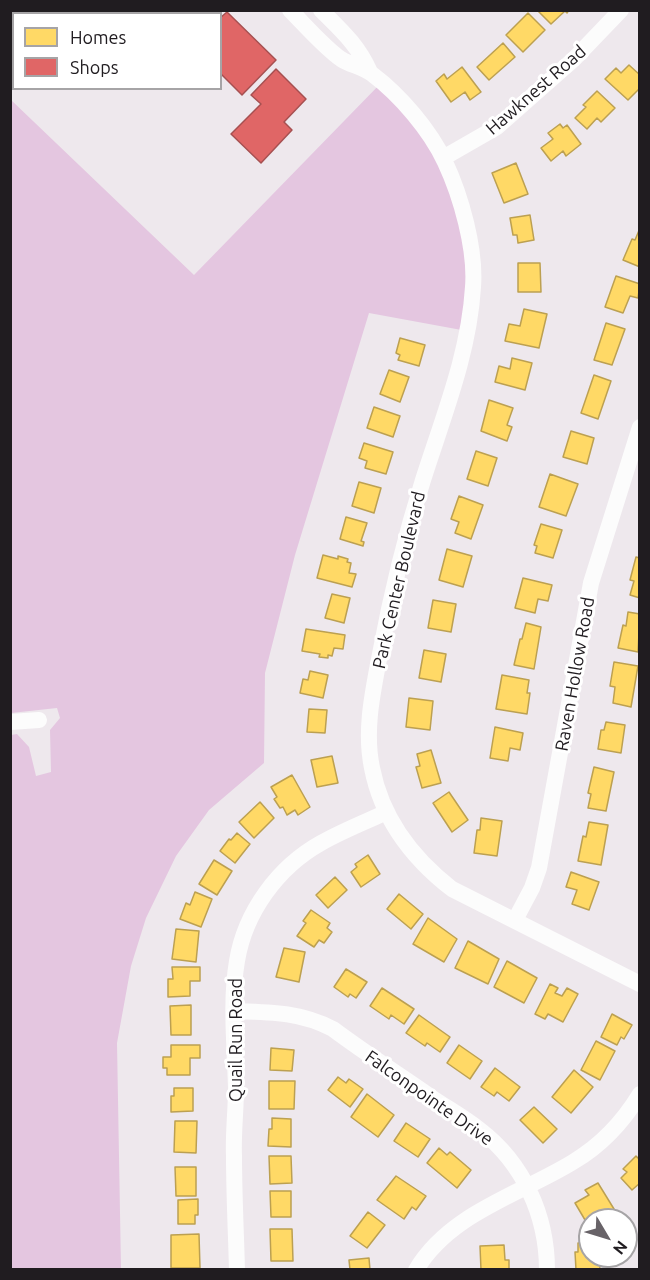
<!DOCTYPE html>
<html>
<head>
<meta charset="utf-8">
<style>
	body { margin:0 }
	#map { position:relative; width:650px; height:1280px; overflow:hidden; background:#eee8ed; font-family:Ubuntu,sans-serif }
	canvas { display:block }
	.frame { position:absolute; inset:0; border:12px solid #201c20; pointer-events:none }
	.legend { position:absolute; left:12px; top:12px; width:210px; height:78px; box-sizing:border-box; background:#fff; border:2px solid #a6a4a6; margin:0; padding:8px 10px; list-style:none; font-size:18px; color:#201c20 }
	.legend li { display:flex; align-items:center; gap:12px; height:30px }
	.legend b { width:30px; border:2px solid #a6a4a6 }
	.north { position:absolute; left:578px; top:1208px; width:60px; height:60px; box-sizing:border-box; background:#fff; border:2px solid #a6a4a6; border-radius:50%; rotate:128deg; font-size:16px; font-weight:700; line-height:24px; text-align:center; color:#201c20 }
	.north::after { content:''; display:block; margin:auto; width:21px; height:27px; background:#686368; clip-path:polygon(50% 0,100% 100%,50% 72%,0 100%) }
</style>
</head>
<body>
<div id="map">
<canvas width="650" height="1280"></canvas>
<div class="frame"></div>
<ul class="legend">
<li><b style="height:16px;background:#ffd966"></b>Homes</li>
<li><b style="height:16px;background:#e06666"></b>Shops</li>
</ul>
<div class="north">N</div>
</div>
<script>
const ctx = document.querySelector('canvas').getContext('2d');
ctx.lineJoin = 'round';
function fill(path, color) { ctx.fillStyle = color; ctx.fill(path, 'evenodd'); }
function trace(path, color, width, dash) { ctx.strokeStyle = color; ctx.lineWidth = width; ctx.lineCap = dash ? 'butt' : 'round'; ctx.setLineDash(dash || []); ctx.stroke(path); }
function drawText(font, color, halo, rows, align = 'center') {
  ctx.font = font + ' Ubuntu,sans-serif'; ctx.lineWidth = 6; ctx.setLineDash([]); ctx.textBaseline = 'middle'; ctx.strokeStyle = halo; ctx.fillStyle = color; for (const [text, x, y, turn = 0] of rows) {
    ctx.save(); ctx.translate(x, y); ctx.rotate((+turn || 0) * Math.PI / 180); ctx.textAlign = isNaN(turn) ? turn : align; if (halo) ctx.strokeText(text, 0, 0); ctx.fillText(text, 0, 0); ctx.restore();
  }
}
fill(new Path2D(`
	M382 82 435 144 468 235 467 331 369 313 295 555 265 673 264 763 209 810 176 856 146 918 131 966 117 1043 121 1269H11V735L17 734 29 747 36 776 51 772 50 730 60 718 57 708 11 713 10 99 194 275Z`), '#e4c6e0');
const homes = new Path2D(`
	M537 10H569L567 13 565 11 551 24Z
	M528 13 545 30 523 52 506 35Z
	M503 43 515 57 489 80 477 67Z
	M629 65 640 75V88L628 100 605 79 616 68 621 73Z
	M462 67 481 92 470 100 465 92 451 102 436 81 444 74 447 79Z
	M597 91 615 108 601 122 597 118 587 129 575 118 586 107 583 105Z
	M560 124 563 128 567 125 581 144 566 156 563 151 551 161 541 148 553 139 548 133Z
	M516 163 528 194 504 203 492 173Z
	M530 215 534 240 518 243 517 235H513L510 218Z
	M640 228V267L623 260 632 239 635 240Z
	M518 263H540L541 292H518Z
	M616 276 640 284 638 298 630 296 623 313 605 307Z
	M524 309 547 314 539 348 505 341 509 324 520 326Z
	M606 323 625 329 612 365 594 360Z
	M400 338 425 345 419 366 398 360 400 355 396 353Z
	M512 358 532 363 525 390 495 382 499 366 510 369Z
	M389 370 409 377 400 402 380 394Z
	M594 375 611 381 598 419 581 413Z
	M489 400 513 408 507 425 512 427 507 441 481 431Z
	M374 407 400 416 393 437 367 428Z
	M571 431 594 438 587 464 563 457Z
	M364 443 393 452 386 474 365 468 367 461 359 458Z
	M476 451 497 458 488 486 467 479Z
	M550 474 578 484 566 516 539 507Z
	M359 482 381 488 374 513 352 506Z
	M459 496 483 505 471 539 455 533 459 522 451 519Z
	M346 517 367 523 361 541 364 542 363 546 340 539Z
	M541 524 562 530 553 558 535 553 537 546 534 545Z
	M447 549 472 556 463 587 439 580Z
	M323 555 338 559V556L348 559 347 562 351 563 349 573 356 574 352 587 317 578Z
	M636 557 640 558V598L630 595 634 581 630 580Z
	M523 578 552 585 548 601 538 599 535 613 515 608Z
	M332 594 350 598 344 623 325 618Z
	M433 600 456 604 451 632 428 628Z
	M628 612 640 614 638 652 618 648 623 625 626 626Z
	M526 623 541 627 534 669 514 665 520 639H522Z
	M306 629 345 635 343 649 334 648 332 656 328 655V658L319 657 320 654 302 651Z
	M424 650 446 654 441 682 419 678Z
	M614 662 638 666 631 707 613 703 615 687 610 686Z
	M310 671 328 675 323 698 300 693 303 679 308 680Z
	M502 675 529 680 527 693H530L527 714 496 709Z
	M409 698 433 701 430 730 406 727Z
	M309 709 327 710 325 733 307 732Z
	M606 722 625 725 621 753 598 749 601 730H604Z
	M495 727 523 733 520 750 510 748 508 761 490 758Z
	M431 750 441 783 422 788 416 767 420 766 417 754Z
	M332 756 338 783 317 787 311 760Z
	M594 767 614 772 606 811 588 808 591 794 588 793Z
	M292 775 310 807 298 815 295 810 287 815 283 807 280 808 274 799 277 797 271 787Z
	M449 792 468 820 452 832 433 803Z
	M260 802 274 818 254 838 239 822Z
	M481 818 502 821 497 856 474 853 477 830H480Z
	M589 822 608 825 601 865 578 861 583 836 586 837Z
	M237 833 250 844 235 863 220 851 229 839 231 840Z
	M368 855 380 874 361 887 351 872 357 867 355 864Z
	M214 860 232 871 217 895 199 884Z
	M571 872 599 882 589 910 572 904 577 890 566 887Z
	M335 877 347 890 328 908 316 895Z
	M195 892 212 899 201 927 180 919 186 903 190 905Z
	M399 894 423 914 411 929 387 909Z
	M311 910 330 923 327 928 332 932 324 943 319 940 314 947 297 936 306 923 303 921Z
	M428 918 457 939 444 962 413 944Z
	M176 929 199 931 196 962 172 959Z
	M468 941 499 959 488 984 455 968Z
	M284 948 305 952 299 982 276 977Z
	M507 961 537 978 524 1003 494 987Z
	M172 967H200V981H190V996L168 997V979H173Z
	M346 969 367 982 356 998 350 994 348 997 334 987Z
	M550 984 558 988 555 993 562 996 567 988 578 994 563 1022 548 1014 545 1019 535 1014Z
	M382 988 414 1009 404 1024 391 1015 389 1019 370 1006Z
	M191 1005V1035H171L170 1006Z
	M612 1014 632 1025 624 1039 621 1037 617 1045 601 1037Z
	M419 1015 450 1037 440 1052 427 1043 425 1046 406 1033Z
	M596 1041 615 1051 600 1080 581 1070Z
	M171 1045H200V1058H190V1075H167V1068H163V1057H171Z
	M459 1045 482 1061 470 1079 447 1063Z
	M271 1048 294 1050 292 1071 270 1070Z
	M495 1068 520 1087 509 1101 497 1092 494 1096 481 1087Z
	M574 1070 593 1087 571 1113 552 1097Z
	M338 1077 346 1083 349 1079 363 1089 350 1107 328 1090Z
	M269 1081H295L294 1109H269Z
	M174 1088H193V1111L171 1112V1096H174Z
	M367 1094 394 1115 378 1137 351 1117Z
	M534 1107 557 1129 543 1143 520 1120Z
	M272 1118 291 1119V1147L268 1146 269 1129H272Z
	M175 1121H197L196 1153 174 1152Z
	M406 1123 430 1139 418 1157 394 1141Z
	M439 1148 447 1155 450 1152 471 1170 457 1188 427 1163Z
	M269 1156H291L292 1183 270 1184Z
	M636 1156 640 1160V1183L632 1190 621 1178 627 1172 623 1169Z
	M175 1167H196V1196H176Z
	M396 1176 426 1196 416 1210 412 1207 404 1219 377 1200Z
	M598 1183 614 1209 597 1220H590L588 1225 575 1203 589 1195 585 1190Z
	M270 1191H291V1217H271Z
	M198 1199V1215H195V1224H178V1200Z
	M368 1212 385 1225 367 1248 350 1236Z
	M270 1229H292L293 1261H271Z
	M199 1234 200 1268H171V1235Z
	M590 1242V1256H599L600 1270H576L575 1252H578V1243Z
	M504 1245 505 1260H509V1270H481L480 1246Z
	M369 1258 370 1270H350L349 1260Z`);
fill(homes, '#ffd966');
trace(homes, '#bca051', 1.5);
const shops = new Path2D(`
	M141 10H216L213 14H138Z
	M227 12 276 60 242 95 220 73V18Z
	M276 69 306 99 284 122 292 130 261 163 231 134 261 104 251 95Z`);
fill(shops, '#e06666');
trace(shops, '#a65051', 1.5);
trace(new Path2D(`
	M290 10C305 25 324 47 341 59 350 65 363 67 372 74 400 95 430 130 445 162 461 196 476 249 473 287 469 354 443 417 423 480 405 537 391 595 380 654 373 691 364 730 372 768 382 819 412 858 452 889L640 984
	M321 10C342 31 358 45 370 72
	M443 158 497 127 574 59 621 10
	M10 722 39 720
	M515 920 532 888 539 868 591 583 640 427
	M234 1011C270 1012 301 1012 333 1029 365 1053 398 1074 431 1097 447 1108 465 1118 480 1130 523 1163 547 1215 547 1270
	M237 1270C236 1232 234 1194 234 1156 233 1133 236 1111 236 1088 235 1046 230 1002 237 961 245 912 278 867 321 843 342 831 365 822 387 812
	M416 1270C450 1213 519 1195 573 1162 600 1146 623 1122 640 1094`), '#fcfcfc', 16);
drawText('18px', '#201c20', '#fff', [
	["Hawknest Road",536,90,-41],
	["Park Center Boulevard",399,580,-77],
	["Raven Hollow Road",575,674,-80],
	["Quail Run Road",236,1040,-90],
	["Falconpointe Drive",429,1098,35]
]);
</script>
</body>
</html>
